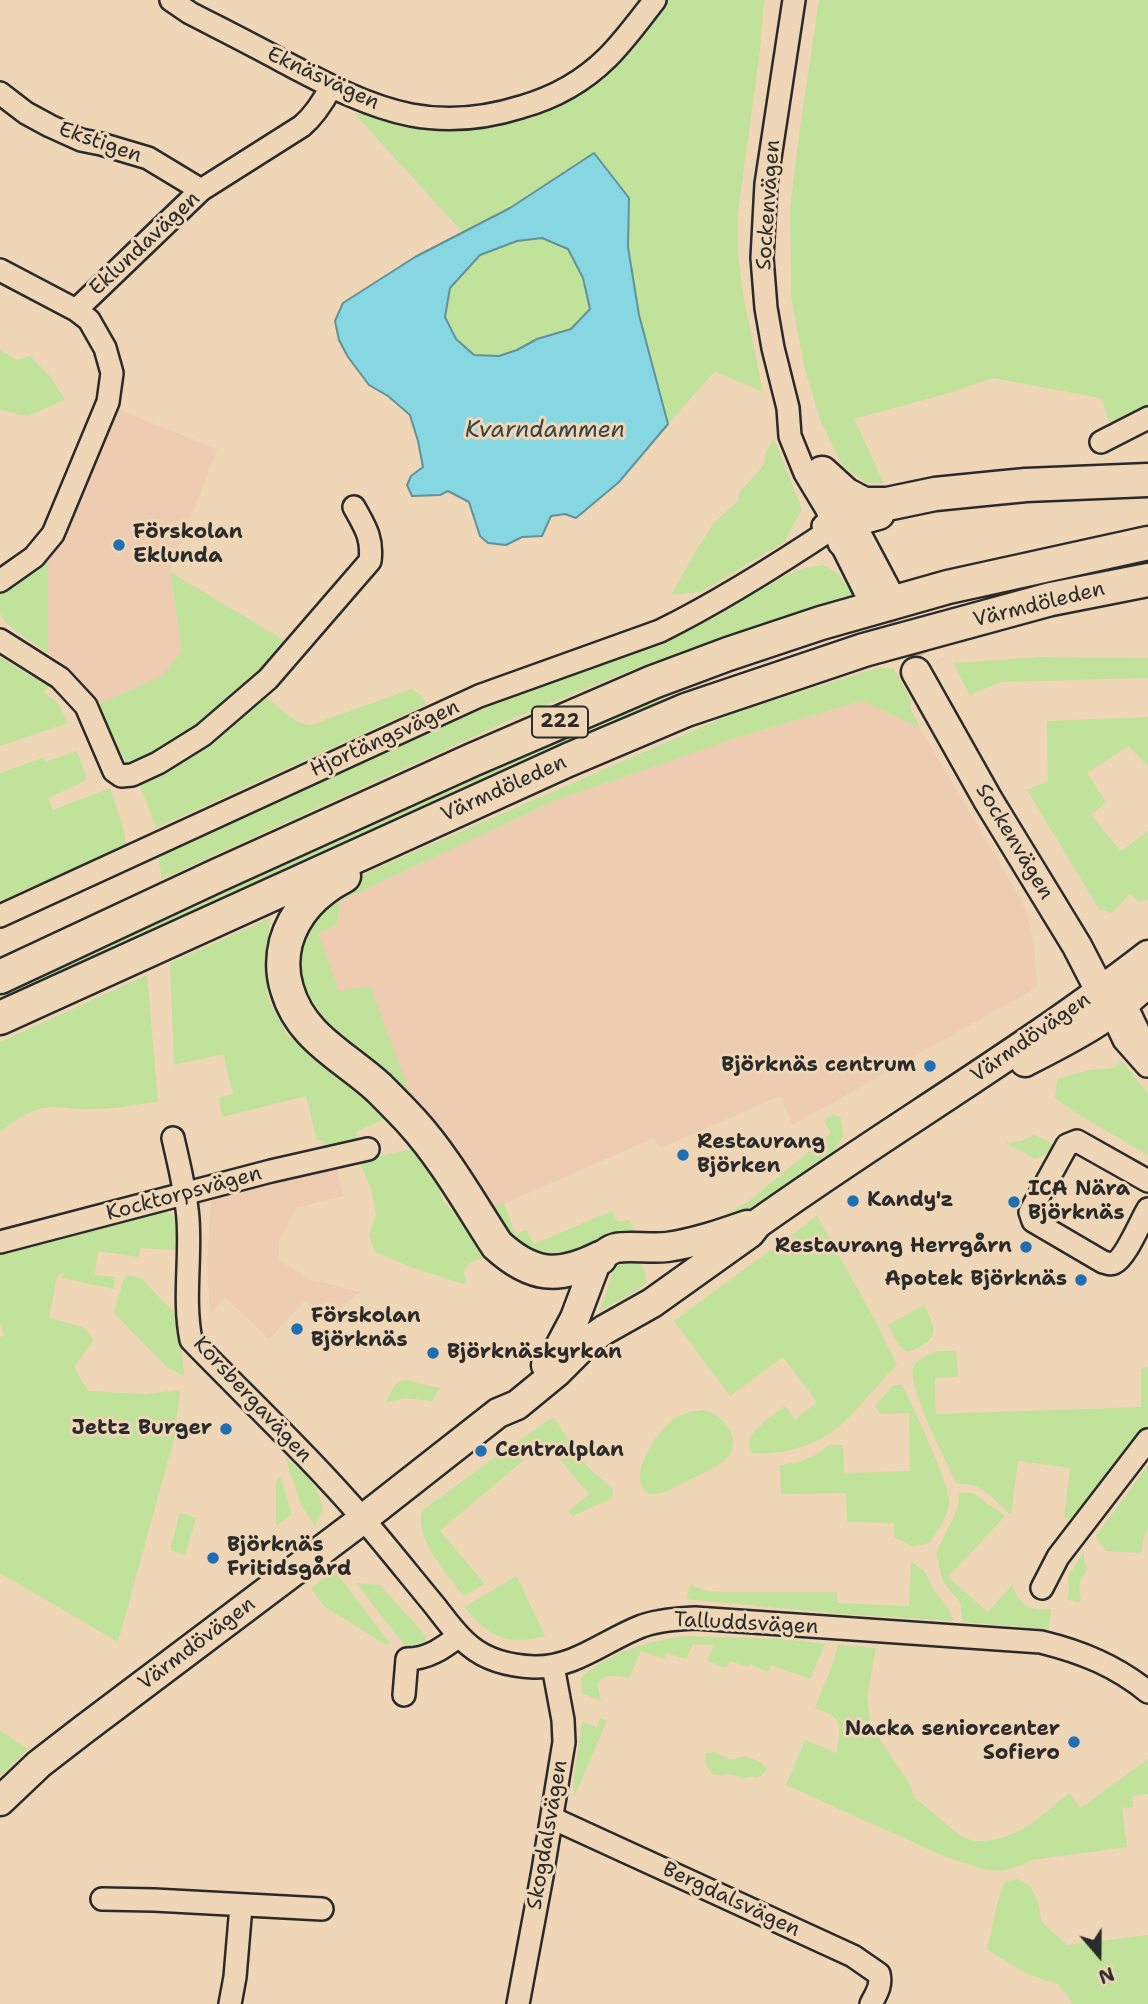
<!DOCTYPE html>
<html>
<head>
<meta charset="utf-8">
<style>
	body { margin:0 }
	#map { position:relative; width:1148px; height:2004px; overflow:hidden; background:#efd6b7; font-family:"Shantell Sans",sans-serif }
	canvas { display:block }
	.north { position:absolute; left:1064px; top:1920px; width:70px; height:70px; -webkit-text-stroke:5px #efd6b7; paint-order:stroke; rotate:160deg; font-size:19px; font-weight:700; line-height:28px; text-align:center; color:#2b2b2b }
	.north::after { content:''; display:block; margin:auto; width:24px; height:32px; background:#2b2b2b; clip-path:polygon(50% 0,100% 100%,50% 72%,0 100%) }
</style>
</head>
<body>
<div id="map">
<canvas width="1148" height="2004"></canvas>
<div class="north">N</div>
</div>
<script>
const ctx = document.querySelector('canvas').getContext('2d');
ctx.lineJoin = 'round';
function fill(path, color) { ctx.fillStyle = color; ctx.fill(path, 'evenodd'); }
function trace(path, color, width, dash) { ctx.strokeStyle = color; ctx.lineWidth = width; ctx.lineCap = dash ? 'butt' : 'round'; ctx.setLineDash(dash || []); ctx.stroke(path); }
function drawText(font, color, halo, rows, align = 'center') {
  ctx.font = font + ' "Shantell Sans",sans-serif'; ctx.lineWidth = 6; ctx.setLineDash([]); ctx.textBaseline = 'middle'; ctx.strokeStyle = halo; ctx.fillStyle = color; for (const [text, x, y, turn = 0] of rows) {
    ctx.save(); ctx.translate(x, y); ctx.rotate((+turn || 0) * Math.PI / 180); ctx.textAlign = isNaN(turn) ? turn : align; if (halo) ctx.strokeText(text, 0, 0); ctx.fillText(text, 0, 0); ctx.restore();
  }
}
fill(new Path2D(`
	M115 408 217 449 170 572 182 651 160 677 98 704 67 665 48 653V557L65 532Z
	M862 701 920 728 1020 898 1027 914 1034 942 1037 987 793 1125 780 1096 663 1147 658 1146 654 1138 483 1213 339 992 318 933 337 926 340 901 554 801 742 736Z
	M336 1165 343 1196 296 1208 279 1242V1260L309 1279 360 1292 325 1320 305 1301 269 1339 225 1297 210 1313 207 1264 211 1198 227 1192Z`), '#eeccb2');
fill(new Path2D(`
	M667 0H764L760 50 738 213V256L744 300 763 392 715 371 668 424 639 315 628 247 629 198 510 208 463 233 354 113 443 131 493 128 533 118 572 99 606 74 634 49Z
	M819 0H1148V421L1111 427 1101 398 993 378 949 393 854 419 884 483H866L842 465 821 422 804 366 791 295 790 208 801 121Z
	M542 238 568 249 583 278 590 309 571 329 537 339 517 350 499 356 474 355 456 339 445 317 450 289 480 255 517 241Z
	M0 349 16 360 30 356 50 376 65 400 28 416 0 410Z
	M774 439 802 509 784 542 701 592 671 595 700 544 714 523 738 501 740 492 764 465 766 451Z
	M48 557V653C36 644 3 626 0 612 0 606 0 599 0 594L29 575Z
	M822 565C841 571 851 587 856 606L729 634 632 670 517 717 162 879 157 851 444 721 720 614C752 594 784 570 822 565Z
	M170 572 287 642 247 687 197 729 156 751 126 763 98 704 160 677 182 651Z
	M0 657 27 674 50 685 43 692 59 704 68 723 0 746Z
	M1042 657 1148 658V678L1000 682 970 695 953 663Z
	M880 667 894 669 912 702 910 707 920 728 862 701 742 736 554 801 340 901 337 926 318 933 339 991 370 986 421 1123 316 1024 297 981 299 943 307 926 334 893 368 872 736 712Z
	M729 676C484 780 241 889 0 1003V994L478 774 618 714Z
	M412 689 423 696 426 705 156 828 138 780 262 694 297 722 311 725Z
	M1148 717V766L1128 746 1087 773 1106 802 1091 815 1121 851 1148 831V899L1139 902 1130 894 1112 913 1099 909 1027 790 1048 781 1047 721Z
	M77 751 87 779 75 786 48 798 53 810 110 788 122 824 127 847 0 901V773L42 758 47 761Z
	M270 918 267 945V996L287 1034 329 1072 359 1091 387 1118 356 1132 358 1143 326 1151 323 1140 317 1141 306 1096 222 1117 219 1098 233 1094 223 1054 174 1065 170 963Z
	M147 975 158 1101C133 1106 107 1110 81 1109 67 1108 52 1105 38 1109 24 1114 11 1123 0 1132V1042Z
	M1121 1061 1148 1093V1155L1076 1113 1055 1098 1057 1079 1089 1070 1114 1068Z
	M834 1114 841 1118 843 1137 831 1154 816 1168 741 1219 574 1257 530 1256 483 1213 504 1203 515 1234 526 1230 534 1244 612 1211 618 1222 630 1220 635 1232 674 1233 711 1222 748 1202 831 1133 824 1120Z
	M1034 1135 1053 1144 1051 1152 1035 1159 1006 1143 1021 1141Z
	M412 1149 438 1185 443 1202 457 1215 485 1256 469 1264 464 1272 466 1283 463 1284 408 1266 375 1252 369 1235 376 1214 371 1189 359 1161Z
	M164 1210C180 1219 179 1226 180 1242L173 1250 140 1248 139 1257 98 1251 95 1275 115 1277 114 1289 62 1278 63 1272 57 1276 49 1318 83 1327 94 1340 74 1367 88 1391 146 1394 180 1390 175 1435 118 1642 0 1573V1337L4 1335 0 1322V1252Z
	M817 1216 876 1322 897 1365C880 1382 865 1401 848 1418 825 1443 785 1456 752 1453L749 1446 750 1436 768 1418 785 1406 795 1420 817 1402 783 1357 730 1396 674 1321Z
	M633 1259C643 1264 647 1271 646 1283 634 1295 615 1301 600 1311L614 1268 617 1263Z
	M126 1275 135 1276 143 1280 179 1318 184 1376 167 1367 114 1313 123 1281Z
	M924 1305C933 1324 942 1336 919 1347 913 1350 909 1353 903 1349 896 1344 892 1332 888 1325Z
	M938 1351H956L958 1377 935 1378 936 1414 1141 1407V1369L1148 1367V1425L1078 1519 1064 1518 1070 1468 1018 1461 1011 1515C994 1500 981 1481 957 1484 948 1465 904 1381 914 1365 919 1358 930 1354 938 1351Z
	M404 1380 440 1388 432 1401 406 1398 385 1403 396 1384Z
	M893 1385H902C911 1403 953 1490 949 1505 946 1520 937 1531 929 1543L913 1547 894 1537V1523L847 1522 846 1493 781 1494 780 1465 800 1462 816 1455 829 1445H843L844 1473 910 1471 909 1413 880 1414 875 1406Z
	M705 1410C726 1417 744 1441 725 1460 714 1469 699 1475 687 1481 677 1486 662 1495 651 1494 647 1494 645 1492 643 1488 631 1470 656 1435 670 1422 679 1413 694 1411 705 1410Z
	M553 1417C565 1433 576 1452 588 1467 596 1476 606 1481 613 1490L612 1498 573 1516 568 1512 589 1494 545 1442 440 1531 485 1584 463 1596C448 1574 414 1539 422 1511L488 1462Z
	M285 1457C303 1471 318 1485 323 1508L315 1526 301 1505Z
	M1148 1465V1528L1144 1537 1141 1553 1106 1551 1096 1536Z
	M280 1477 292 1514 276 1526V1485L277 1479Z
	M959 1493H973L1005 1516 948 1577 988 1612 1012 1585C1021 1607 1028 1611 1051 1609L1049 1629 963 1622 960 1602 943 1582 936 1553 958 1508Z
	M180 1513 196 1518 185 1555 170 1550Z
	M1084 1552V1562L1088 1569C1079 1578 1078 1587 1081 1599L1078 1603 1067 1599 1069 1591 1068 1576Z
	M911 1561 926 1573 933 1589 949 1609 953 1621 842 1614 686 1599 690 1585 707 1591 725 1592H837V1603L909 1606Z
	M334 1570 389 1642 388 1646 325 1607 311 1588Z
	M516 1576 520 1583 545 1636C508 1646 487 1637 465 1607Z
	M356 1583 380 1585 426 1636 425 1643 406 1647Z
	M687 1636 783 1639 825 1644 810 1679 771 1665 768 1672 750 1664 748 1667 730 1661 726 1668 707 1661 714 1645 693 1644 686 1659 666 1653 664 1659 641 1651 629 1678C615 1676 605 1672 597 1685L601 1701 582 1693 581 1678C604 1655 654 1638 687 1636Z
	M838 1645 876 1648 867 1697 870 1720 874 1731 911 1786 914 1797 959 1835C977 1847 1002 1839 1021 1830 1035 1823 1056 1803 1069 1793L1081 1808 1148 1759V1794L1132 1796 1133 1807 1122 1808 1127 1847 1032 1860 1022 1865 1003 1871 987 1870 946 1857 786 1785 805 1740 837 1753C839 1723 846 1719 815 1708L834 1661Z
	M600 1718 607 1721 574 1797 573 1784 582 1722 597 1727Z
	M0 1730 28 1749 0 1776Z
	M714 1752 731 1760 746 1756 762 1763 767 1770 758 1778 748 1777 744 1779C727 1770 727 1777 712 1774L705 1762 706 1753Z
	M1019 1879 1030 1886 1039 1904 1041 1921 1067 1945 1148 1935V2004H1073L1058 1984 1027 1974 987 1949C993 1929 996 1900 1005 1882Z`), '#c0e29b');
const water = new Path2D(`
	M594 153 629 198 628 247 639 315 668 424 619 482 576 518 565 514 551 516 542 536 522 537 506 545 488 543 480 536 469 502 448 491 440 495 412 496 407 485 411 476 423 467 418 441 410 415 388 396 369 385 348 357 339 340 335 321 343 303 415 257 510 208ZM542 238 568 249 583 278 590 309 571 329 537 339 517 350 499 356 474 355 456 339 445 317 450 288 480 255 517 241Z`);
fill(water, '#87d7e3');
trace(water, '#629299', 2);
trace(new Path2D(`
	M888 594 932 666`), '#c8b49b', 28, [28, 14]);
const minor = new Path2D(`
	M171 0 190 13C221 29 253 45 284 62 324 83 366 106 411 115 448 122 486 118 521 107 553 98 584 81 608 57 625 40 640 19 655 0
	M794 0 766 184 762 258 766 308 773 348 788 408 790 436 805 473 832 518 823 526
	M0 93 26 113 50 126 81 140 101 144 148 158 201 190
	M0 270 76 310 89 320 105 348 112 373 108 402 53 534 34 557 0 581
	M76 310 201 190 302 126C315 115 323 102 331 87
	M1101 442 1148 418
	M0 640 60 678 86 706 114 771 121 776 132 775 158 763 203 735 268 679 370 561C373 538 365 527 354 507
	M0 916 479 696 660 631C721 601 779 564 836 526
	M1125 1003 1142 1039 1147 1066
	M1111 1012 1124 1040 1147 1066
	M173 1138C179 1165 186 1191 188 1219 191 1259 183 1300 191 1340 249 1400 310 1457 364 1520 388 1548 411 1577 435 1606 446 1620 456 1635 470 1646 488 1661 511 1666 534 1667 575 1668 605 1640 642 1626 659 1620 677 1619 695 1618L1041 1642C1082 1652 1116 1666 1148 1692
	M1148 1181 1077 1141 1067 1145 1030 1212 1033 1221 1103 1262C1108 1263 1110 1265 1114 1263 1126 1258 1141 1220 1148 1209
	M0 1242 271 1171 368 1149
	M1042 1588 1058 1557 1148 1440
	M404 1695 407 1659C428 1659 443 1648 459 1636
	M552 1818 853 1956 879 1974C882 1986 876 1994 871 2004
	M102 1899 154 1900 322 1909
	M230 2004 235 1977 241 1906
	M518 2004 542 1876 564 1742 563 1720 553 1666`);
const major = new Path2D(`
	M873 600 832 518 844 511 888 594
	M916 672 988 800 1077 946 1111 1012
	M1025 1062C1068 1040 1114 1017 1148 982
	M546 1365 556 1354 575 1318 595 1265C600 1258 607 1250 616 1248 628 1245 652 1249 667 1247 695 1243 721 1234 747 1225
	M0 1801 39 1764 83 1730 363 1519 498 1413 517 1405 556 1373 587 1342 604 1330 652 1303 750 1233 757 1224C886 1132 1023 1052 1148 955`);
const highway = new Path2D(`
	M822 473 845 494 864 504
	M844 511 864 504H887L935 494 995 488 1026 485 1148 480
	M844 541 849 521 878 513
	M344 876C317 890 295 911 286 942 282 958 282 973 287 989 301 1038 344 1056 379 1088 390 1099 402 1111 412 1122 444 1157 471 1205 497 1245 532 1277 558 1279 600 1258
	M0 977 216 876 472 760 653 682 728 654 821 623 948 587 1148 543
	M0 1018 568 760 686 710 864 650 1051 599 1148 580`);
trace(minor, '#2b2b2b', 26);
trace(major, '#2b2b2b', 33);
trace(highway, '#2b2b2b', 37);
trace(minor, '#efd6b7', 21);
trace(major, '#efd6b7', 28);
trace(highway, '#efd6b7', 32);
for (const [x, y, r, color] of [
	[119,545,7,"#1f6fb2"],
	[930,1066,7,"#1f6fb2"],
	[683,1155,7,"#1f6fb2"],
	[853,1201,7,"#1f6fb2"],
	[1014,1202,7,"#1f6fb2"],
	[1026,1247,7,"#1f6fb2"],
	[1081,1280,7,"#1f6fb2"],
	[297,1329,7,"#1f6fb2"],
	[433,1353,7,"#1f6fb2"],
	[226,1429,7,"#1f6fb2"],
	[481,1451,7,"#1f6fb2"],
	[213,1558,7,"#1f6fb2"],
	[1074,1742,7,"#1f6fb2"]
]) { const dot = new Path2D(); dot.arc(x, y, r, 0, 2 * Math.PI); ctx.fillStyle = color; ctx.fill(dot); trace(dot, '#efd6b7', 2.5); }
for (const [x, y, w] of [
	[560,722,56]
]) { const box = new Path2D(); box.roundRect(x - w / 2, y - 15.5, w, 31, 5); ctx.fillStyle = '#efd6b7'; ctx.fill(box); trace(box, '#2b2b2b', 2); }
drawText('bold 19px', '#2b2b2b', null, [
	["222",560,722]
]);
drawText('21px', '#2b2b2b', '#efd6b7', [
	["Eknäsvägen",323,79,25],
	["Ekstigen",100,143,19],
	["Sockenvägen",769,205,-86],
	["Eklundavägen",145,244,-43],
	["Värmdöleden",1039,605,-14],
	["Hjortängsvägen",385,739,-24],
	["Värmdöleden",504,789,-24],
	["Sockenvägen",1014,842,59],
	["Värmdövägen",1031,1038,-35],
	["Kocktorpsvägen",184,1194,-15],
	["Korsbergavägen",252,1400,47],
	["Talluddsvägen",746,1624,3],
	["Värmdövägen",197,1644,-37],
	["Skogdalsvägen",548,1835,-80],
	["Bergdalsvägen",731,1900,25]
]);
drawText('bold 21px', '#2b2b2b', '#efd6b7', [
	["Förskolan",133,533],
	["Eklunda",133,557],
	["Björknäs centrum",916,1066,"right"],
	["Restaurang",697,1143],
	["Björken",697,1167],
	["ICA Nära",1028,1190],
	["Björknäs",1028,1214],
	["Kandy'z",867,1201],
	["Restaurang Herrgårn",1012,1247,"right"],
	["Apotek Björknäs",1067,1280,"right"],
	["Förskolan",311,1317],
	["Björknäs",311,1341],
	["Björknäskyrkan",447,1353],
	["Jettz Burger",212,1429,"right"],
	["Centralplan",495,1451],
	["Björknäs",227,1546],
	["Fritidsgård",227,1570],
	["Nacka seniorcenter",1060,1730,"right"],
	["Sofiero",1060,1754,"right"]
], 'left');
drawText('italic 23px', '#394547', '#efd6b7', [
	["Kvarndammen",545,431]
]);
</script>
</body>
</html>
